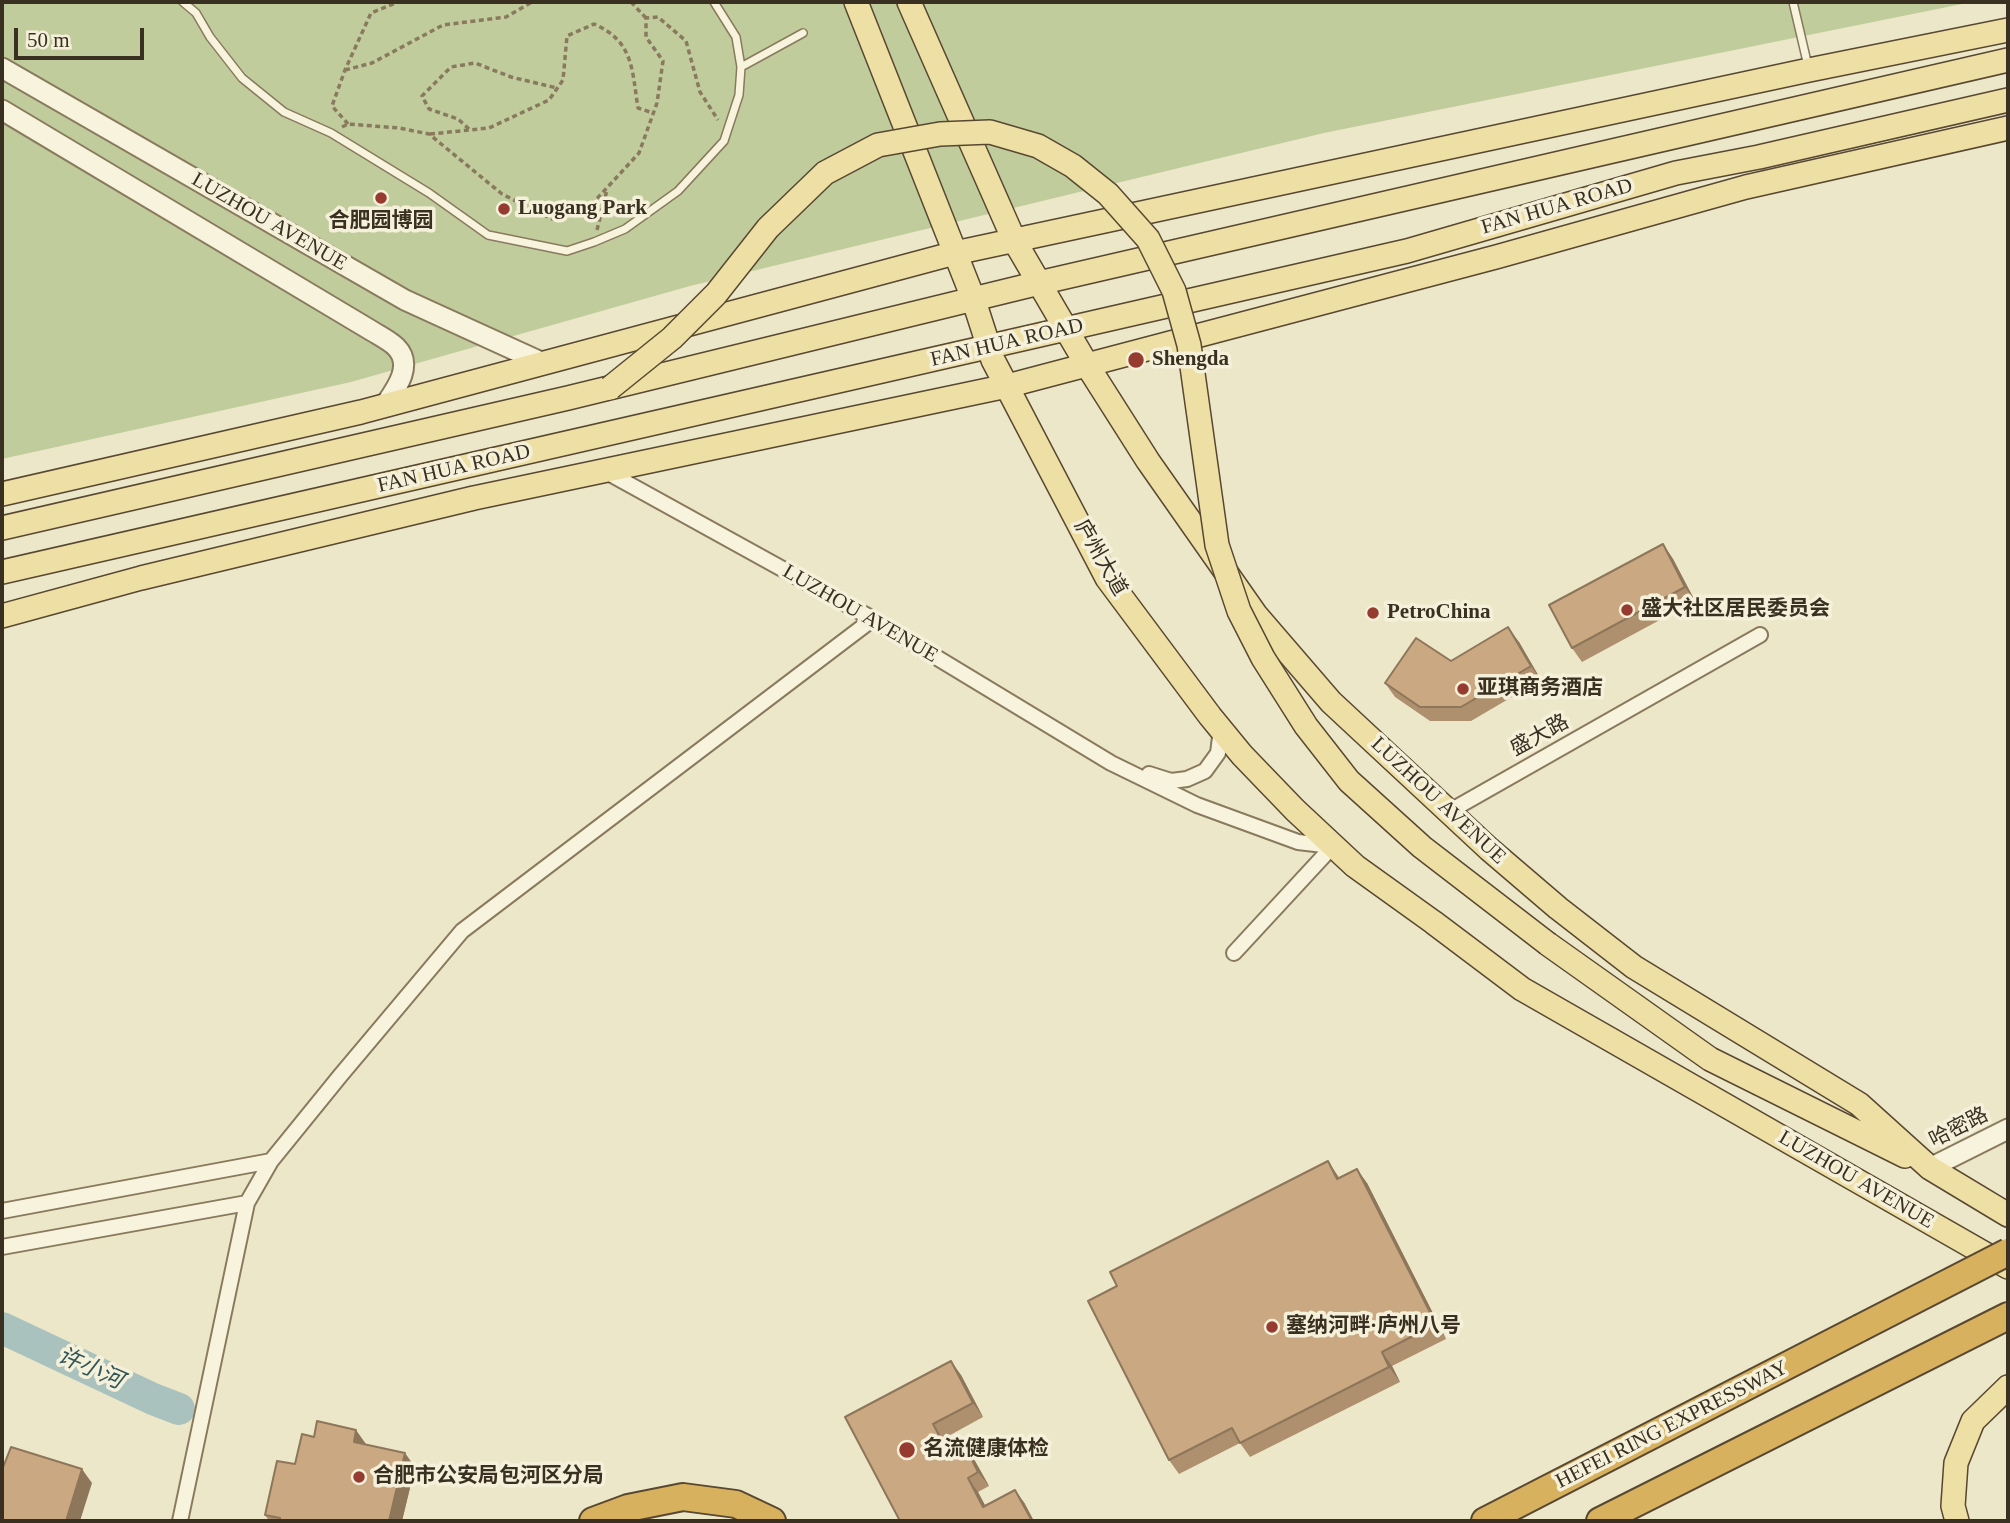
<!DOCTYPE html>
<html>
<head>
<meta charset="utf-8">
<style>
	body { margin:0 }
	#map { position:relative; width:2010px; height:1523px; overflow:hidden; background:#ede7c9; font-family:"Times New Roman",serif }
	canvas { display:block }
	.frame { position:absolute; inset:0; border:4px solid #3a3021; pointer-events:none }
	.scale { position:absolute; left:14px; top:28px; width:130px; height:32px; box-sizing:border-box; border:4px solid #3a3021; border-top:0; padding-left:9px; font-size:21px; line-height:24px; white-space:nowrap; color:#3a3021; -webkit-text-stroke:5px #f5f0d9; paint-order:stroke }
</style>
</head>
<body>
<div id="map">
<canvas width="2010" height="1523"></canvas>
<div class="frame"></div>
<div class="scale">50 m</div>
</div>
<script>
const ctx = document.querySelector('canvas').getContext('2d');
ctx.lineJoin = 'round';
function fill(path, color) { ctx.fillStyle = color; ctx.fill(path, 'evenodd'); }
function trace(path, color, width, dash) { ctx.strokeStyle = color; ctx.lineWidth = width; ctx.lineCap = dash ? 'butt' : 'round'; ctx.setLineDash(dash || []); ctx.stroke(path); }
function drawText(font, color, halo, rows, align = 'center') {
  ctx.font = font + ' "Times New Roman","Noto Sans SC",serif'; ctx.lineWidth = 7; ctx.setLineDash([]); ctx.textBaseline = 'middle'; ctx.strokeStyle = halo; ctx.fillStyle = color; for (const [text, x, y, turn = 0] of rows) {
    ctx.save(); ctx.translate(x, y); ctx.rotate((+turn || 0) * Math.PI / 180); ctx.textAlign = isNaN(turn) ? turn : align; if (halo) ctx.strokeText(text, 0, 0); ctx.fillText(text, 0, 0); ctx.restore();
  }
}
fill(new Path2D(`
	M2 2H1972L1324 133 690 286 351 382 2 459Z`), '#c1cc9d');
trace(new Path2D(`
	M2 1328 153 1399 179 1409`), '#aac2be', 32);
const service = new Path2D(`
	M183 2 196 13 210 37 242 78 284 112 331 133 429 193 488 235 567 251 594 242 625 229 678 191 724 141 739 95 741 67 736 37 714 2
	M1793 2 1808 66
	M741 67 803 33`);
const minor = new Path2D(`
	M605 471 873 619 1111 763 1197 805 1298 842 1332 846
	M1149 774 1171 781 1187 779 1205 771 1218 753 1221 729
	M1450 811 1760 635
	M1234 953 1333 846
	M2 1211 271 1161
	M2 1247 247 1203
	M180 1521 247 1203 271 1161 340 1076 462 931 873 619`);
const tertiary = new Path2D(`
	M2 68 405 300 543 363
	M2 110 372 331C380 336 390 341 396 347 414 365 396 389 385 405
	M1930 1168 2008 1129`);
const primary = new Path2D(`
	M856 2 973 298 993 360 1107 578 1210 716 1242 755 1295 810 1355 866 1433 922 1522 989 2008 1267
	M909 2 1014 240 1087 365 1148 461 1256 615 1331 702 1489 849 1558 908 1634 967 1859 1104 1930 1168 2008 1215
	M2 494 361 412 955 253 1809 70 2008 30
	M2 528 568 398 1039 283 2008 60
	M2 572 1407 251 1676 173 1759 157 2008 100
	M2 616 141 578 474 498 1007 386 1496 257 1746 187 2008 128
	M1548 944 1710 1059 1905 1156
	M1957 1521 1953 1506 1956 1463 1973 1421 2008 1387`);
const motorway = new Path2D(`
	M593 1521 628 1508 683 1497 736 1504 772 1521
	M1485 1521 1860 1328
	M1600 1521 2008 1316`);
trace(service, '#897a5e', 10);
trace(minor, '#897a5e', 18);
trace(tertiary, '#897a5e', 23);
trace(primary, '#584832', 26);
trace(motorway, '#584832', 30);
trace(new Path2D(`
	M631 2 646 18
	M345 70 372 63 443 25 506 17 532 2
	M348 124 332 106 345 70 371 13 398 2
	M342 127 348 124 399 128 429 134 502 194 552 219 593 203 639 153 657 103 663 61 646 37V18L658 17 686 41 700 92 718 120
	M469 129 458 119 429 109 422 96 451 67 475 63 511 77 557 88
	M430 134 489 128 549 100 563 80 567 36 594 24C634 41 632 71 638 108L653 113
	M597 230 607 190`), '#897a5e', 3.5, [5, 3.5]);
trace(service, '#f8f3dd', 7);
trace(minor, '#f8f3dd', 14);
trace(tertiary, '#f8f3dd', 19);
trace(primary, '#eedfa4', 23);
trace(motorway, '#d8b15f', 26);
const primaryBridge = new Path2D(`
	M610 388 672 338 716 294 768 228 825 173 878 145 940 134 990 132 1038 146 1073 166 1108 194 1148 239 1174 291 1189 345 1217 545 1239 611 1263 658 1306 726 1349 781 1422 847 1548 944`);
const motorwayBridge = new Path2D(`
	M1860 1328 2008 1252`);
trace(primaryBridge, '#584832', 26, []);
trace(motorwayBridge, '#584832', 30, []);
trace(primaryBridge, '#eedfa4', 23);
trace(motorwayBridge, '#d8b15f', 26);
fill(new Path2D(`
	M1663 544 1673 559 1695 601 1582 662 1572 648Z
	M1519 642 1541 680 1471 721H1430L1395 697 1385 683 1451 661Z
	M1339 1178 1367 1183 1446 1339 1392 1366 1400 1382 1250 1457 1240 1443 1179 1474 1169 1460 1117 1286Z
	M961 1375 983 1417 943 1439 951 1453 975 1461 989 1486 978 1492 985 1505 1015 1490 1025 1504 900 1521 845 1417Z
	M314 1437 415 1467 402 1521H269L265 1515 295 1464Z`), '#ae906f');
fill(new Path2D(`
	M1663 544 1673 559 1695 601 1685 587Z
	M1508 627 1519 642 1541 680 1531 666Z
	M1328 1161 1338 1176 1347 1193 1337 1179Z
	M1357 1169 1367 1183 1446 1339 1436 1324Z
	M1382 1352 1392 1366 1400 1382 1389 1367Z
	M951 1361 961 1375 983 1417 973 1403Z
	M933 1424 943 1439 959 1469 949 1454Z
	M356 1430 366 1444 354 1442Z
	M965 1446 975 1461 989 1486 978 1472Z
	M405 1453 415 1467 402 1521H389Z
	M82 1469 92 1483 80 1521H66Z
	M968 1478 978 1492 993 1521 983 1507Z
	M1015 1490 1025 1504 1034 1521H1032Z`), '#8d765a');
const building = new Path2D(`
	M1663 544 1685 587 1572 648 1549 605Z
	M1508 627 1531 666 1461 707H1420L1385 683 1416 638 1451 661Z
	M1328 1161 1337 1179 1357 1169 1436 1324 1382 1352 1389 1367 1240 1443 1232 1428 1169 1460 1088 1301 1117 1286 1110 1272Z
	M951 1361 973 1403 933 1424 949 1454 965 1446 978 1472 968 1478 983 1507 1015 1490 1032 1521H900L845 1417Z
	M317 1421 356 1430 354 1442 405 1453 389 1521H280V1518L265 1515 277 1461 295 1464 302 1434 314 1437Z
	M11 1447 82 1469 66 1521H2V1470Z`);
fill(building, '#caa881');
trace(building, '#8d765a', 2);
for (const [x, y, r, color] of [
	[381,198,7,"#963b30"],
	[504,209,7,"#963b30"],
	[1136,360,9,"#963b30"],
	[1627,610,7,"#963b30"],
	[1373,613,7,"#963b30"],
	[1463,689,7,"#963b30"],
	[1272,1327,7,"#963b30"],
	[907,1450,9,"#963b30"],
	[359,1477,7,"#963b30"]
]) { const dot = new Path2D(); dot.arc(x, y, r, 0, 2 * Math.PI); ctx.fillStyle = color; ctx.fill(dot); trace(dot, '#f5f0d9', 2.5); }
drawText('21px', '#3a3021', '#f5f0d9', [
	["FAN HUA ROAD",1557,207,-16],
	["LUZHOU AVENUE",269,222,30],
	["FAN HUA ROAD",1007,343,-13],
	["FAN HUA ROAD",454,469,-13],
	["庐州大道",1100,558,60],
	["LUZHOU AVENUE",860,614,30],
	["盛大路",1540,736,-29],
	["LUZHOU AVENUE",1438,801,43],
	["哈密路",1959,1128,-27],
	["LUZHOU AVENUE",1856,1180,30],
	["HEFEI RING EXPRESSWAY",1672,1425,-27]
]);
drawText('bold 21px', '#3a3021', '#f5f0d9', [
	["Luogang Park",518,209],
	["合肥园博园",381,222,"center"],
	["Shengda",1152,360],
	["盛大社区居民委员会",1641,610],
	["PetroChina",1387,613],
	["亚琪商务酒店",1477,689],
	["塞纳河畔·庐州八号",1286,1327],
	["名流健康体检",923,1450],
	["合肥市公安局包河区分局",373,1477]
], 'left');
drawText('italic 23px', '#315759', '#f5f0d9', [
	["许小河",90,1369,24]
]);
</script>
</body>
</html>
